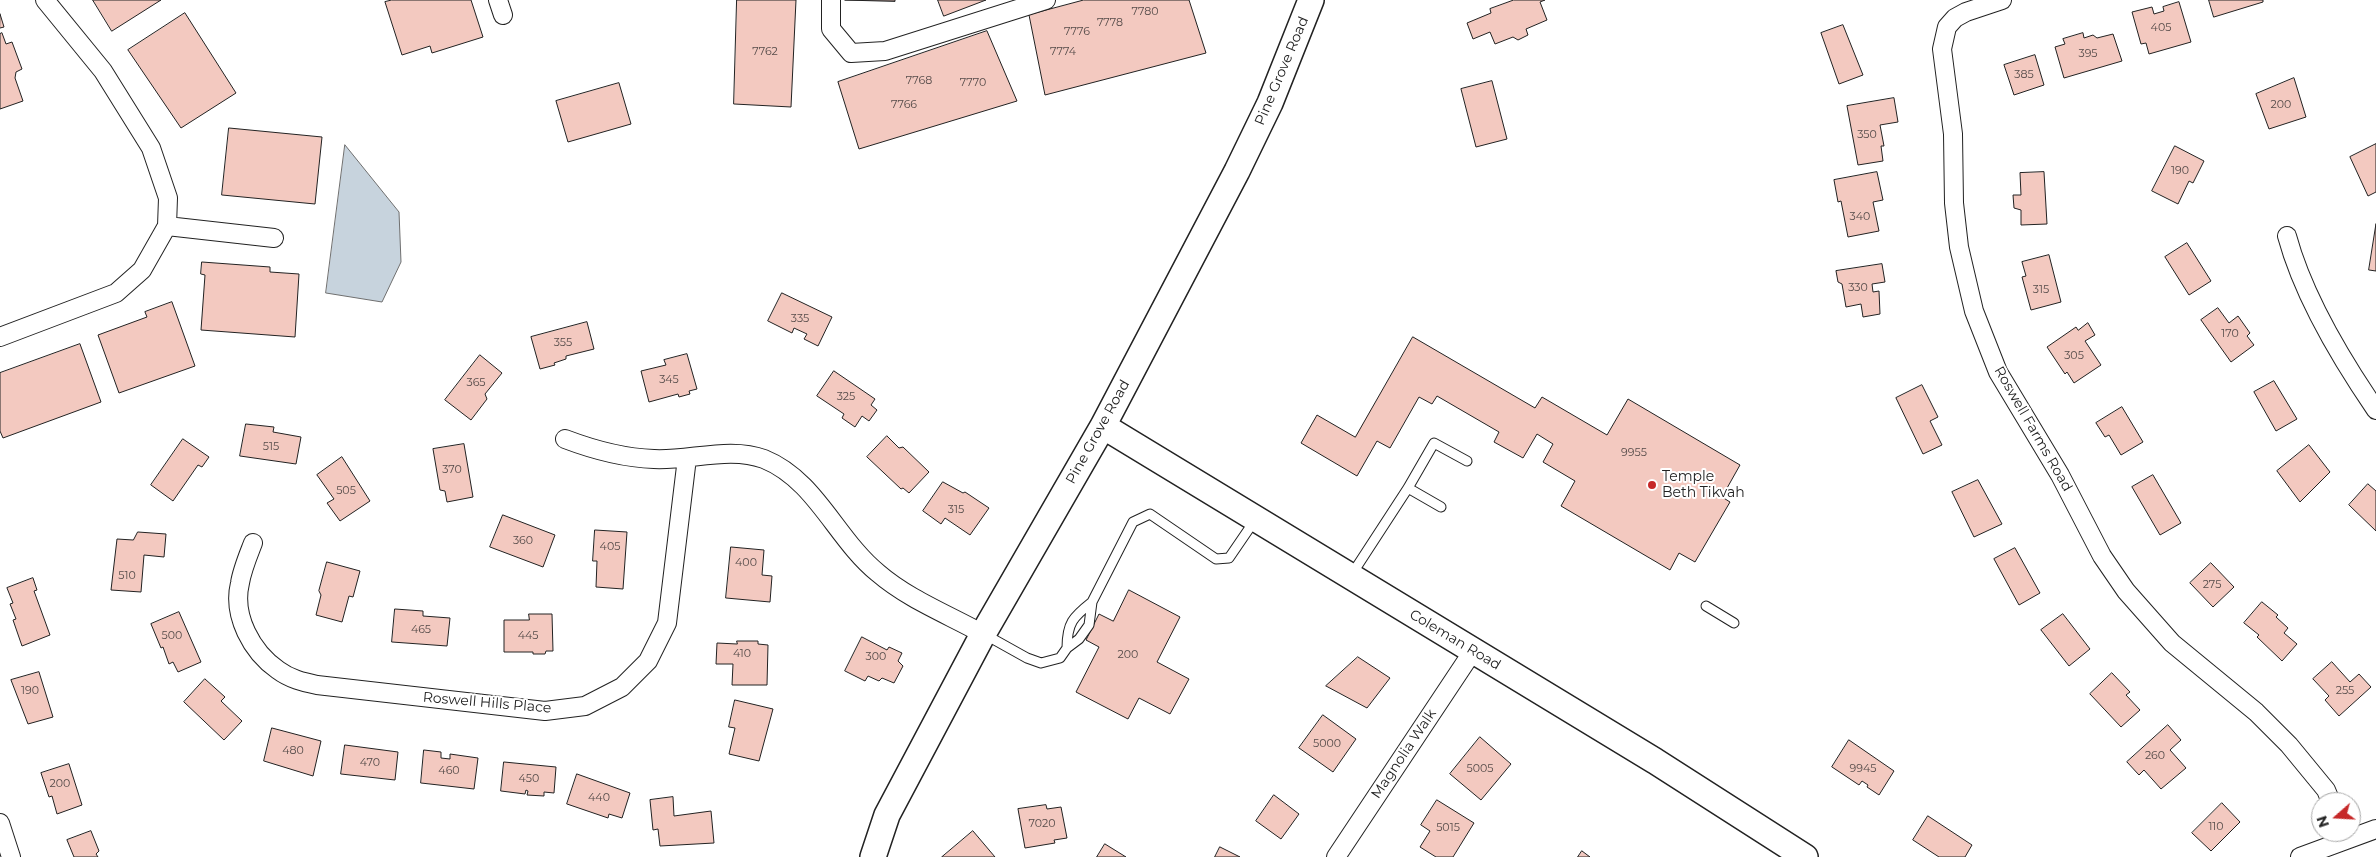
<!DOCTYPE html>
<html>
<head>
<meta charset="utf-8">
<style>
	body { margin:0 }
	#map { position:relative; width:2376px; height:857px; overflow:hidden; background:#fff; font-family:Montserrat,sans-serif }
	canvas { display:block }
	.north { position:absolute; left:2311px; top:792px; width:50px; height:50px; box-sizing:border-box; background:#fff; border:1px solid #a7a7a7; border-radius:50%; rotate:251deg; font-size:14px; font-weight:700; line-height:20px; text-align:center; color:#222 }
	.north::after { content:''; display:block; margin:auto; width:18px; height:22px; background:#c62828; clip-path:polygon(50% 0,100% 100%,50% 72%,0 100%) }
</style>
</head>
<body>
<div id="map">
<canvas width="2376" height="857"></canvas>
<div class="north">N</div>
</div>
<script>
const ctx = document.querySelector('canvas').getContext('2d');
ctx.lineJoin = 'round';
function fill(path, color) { ctx.fillStyle = color; ctx.fill(path, 'evenodd'); }
function trace(path, color, width, dash) { ctx.strokeStyle = color; ctx.lineWidth = width; ctx.lineCap = dash ? 'butt' : 'round'; ctx.setLineDash(dash || []); ctx.stroke(path); }
function drawText(font, color, halo, rows, align = 'center') {
  ctx.font = font + ' Montserrat,sans-serif'; ctx.lineWidth = 4; ctx.setLineDash([]); ctx.textBaseline = 'middle'; ctx.strokeStyle = halo; ctx.fillStyle = color; for (const [text, x, y, turn = 0] of rows) {
    ctx.save(); ctx.translate(x, y); ctx.rotate((+turn || 0) * Math.PI / 180); ctx.textAlign = isNaN(turn) ? turn : align; if (halo) ctx.strokeText(text, 0, 0); ctx.fillText(text, 0, 0); ctx.restore();
  }
}
const water = new Path2D(`
	M345 145 399 212 401 262 382 302 326 293Z`);
fill(water, '#c7d3dd');
trace(water, '#6f6f6f', 1);
const building = new Path2D(`
	M93 0H161L112 31Z
	M392 0H471L483 37 432 53 430 46 402 55 385 2Z
	M737 0H796L791 107 734 104Z
	M845 0H895V1Z
	M938 0H986L944 16Z
	M1084 0H1189L1206 53 1045 95 1029 15Z
	M1514 0H1545L1540 2 1547 20 1526 29 1528 35 1518 40 1513 37 1495 44 1490 32 1473 39 1467 23 1491 13 1490 9Z
	M2209 0H2263V2L2214 17Z
	M2179 2 2191 42 2149 54 2146 43 2141 44 2132 12 2152 7 2154 14 2164 11 2163 7Z
	M185 13 236 93 181 128 128 50Z
	M0 14 4 27 0 28Z
	M1843 25 1863 75 1839 84 1821 33Z
	M987 31 1017 101 859 149 838 82Z
	M2 33 6 44 12 42 22 69 16 72 15 78 23 101 0 109V34Z
	M2083 33 2084 38 2093 35 2097 38 2113 34 2122 61 2064 78 2055 47 2065 44 2063 39Z
	M2035 55 2044 85 2014 95 2004 65Z
	M2294 78 2306 117 2269 129 2256 94Z
	M1492 81 1507 139 1476 147 1461 89Z
	M619 83 631 124 568 142 556 101Z
	M1894 98 1898 122 1880 125 1884 146H1881L1883 161 1858 165 1847 106Z
	M229 128 322 137 315 204 222 195Z
	M2376 144V192L2368 196 2350 157Z
	M2175 146 2204 161 2193 183 2189 181 2178 204 2152 191Z
	M1877 172 1883 200 1873 202 1879 231 1848 237 1841 201 1838 202 1834 180Z
	M2044 172 2047 224 2021 225V210L2014 208 2013 195H2021L2020 173Z
	M2376 224V271L2369 270Z
	M2187 243 2211 281 2189 295 2165 257Z
	M2049 255 2061 302 2031 310 2022 277 2026 276 2022 262Z
	M202 262 270 267V272L299 274 295 337 201 330 205 275 201 274Z
	M1882 264 1885 282 1872 284 1873 292 1879 291 1880 314 1863 317 1861 304 1846 307 1842 284 1838 282 1836 271Z
	M782 293 832 317 818 346 804 339 807 334 794 328 792 333 768 321Z
	M172 302 195 366 119 393 98 335 147 317 145 312Z
	M2218 308 2229 323 2238 316 2250 333 2247 336 2254 345 2231 362 2201 320Z
	M587 322 594 349 566 356V359L554 363 555 365 540 369 531 337Z
	M2088 323 2095 335 2085 341 2101 365 2074 383 2067 372 2065 374 2047 347 2076 327 2078 330Z
	M1413 337 1535 408 1542 397 1607 435 1628 399 1740 465 1722 497 1730 502 1695 562 1679 553 1670 570 1561 506 1575 481 1543 462 1553 444 1537 434 1523 458 1494 442 1499 432 1437 396 1432 404 1419 397 1390 448 1377 441 1357 476 1301 443 1317 415 1355 437Z
	M80 344 101 402 3 438 0 431V373Z
	M687 354 697 389 689 391 690 394 679 397 678 394 649 402 641 371 666 365 664 360Z
	M480 355 502 373 485 394 487 399 471 420 445 400Z
	M834 371 875 399 871 405 877 410 869 421 862 416 855 427 842 418 844 414 817 396Z
	M2274 381 2297 419 2276 431 2254 392Z
	M1922 385 1938 417 1930 421 1942 445 1923 454 1896 398Z
	M2122 407 2143 442 2121 455 2109 435 2105 437 2096 423Z
	M246 424 274 427 273 432 301 437 296 464 240 456Z
	M887 436 899 448 903 447 929 472 909 493 903 488 901 489 867 457Z
	M183 439 209 457 202 467 198 465 173 501 151 485Z
	M464 444 473 497 447 502 445 491 440 490 433 449Z
	M2309 445 2330 472 2300 502 2277 471Z
	M342 457 370 501 340 521 327 503 334 499 317 475Z
	M2153 475 2181 523 2160 535 2132 487Z
	M1978 480 2002 524 1974 537 1952 492Z
	M943 482 963 493 965 492 989 508 970 535 945 518 941 524 923 511Z
	M2368 484 2376 491V531L2349 505Z
	M503 515 555 535 543 567 490 547Z
	M595 530 627 532 623 589 596 587 597 561H593Z
	M138 532 166 534 164 557 144 555 141 592 111 590 117 539 133 540Z
	M731 547 764 550 762 575 772 576 770 602 726 598Z
	M2015 548 2040 593 2019 605 1994 559Z
	M327 562 360 571 353 597 349 596 342 622 316 615 321 595 319 591Z
	M2211 563 2234 587 2213 607 2190 583Z
	M33 578 37 590 34 591 50 635 22 646 13 620 16 619 10 604 13 603 7 588Z
	M1129 590 1180 617 1157 662 1189 679 1170 714 1139 698 1128 719 1076 692 1099 647 1086 640 1099 614 1113 621Z
	M2262 602 2278 615 2276 617 2288 628 2284 633 2297 644 2282 661 2257 637 2259 635 2244 623Z
	M395 609 423 611V616L450 618 447 646 392 642Z
	M179 612 201 662 178 672 173 662 169 664 163 647 161 648 151 624Z
	M529 614H552L553 651H546L545 654H533V652H504V620H529Z
	M2063 614 2090 649 2069 666 2041 630Z
	M862 637 887 650 889 647 902 653 898 661 903 666 894 683 882 678 879 681 868 676 865 681 845 671Z
	M737 641H758V644L768 645 767 685H732L733 664H716L717 643 737 644Z
	M1358 657 1390 678 1367 708 1326 686Z
	M2332 662 2350 682 2359 674 2371 687 2339 716 2325 700 2329 696 2313 679Z
	M39 672 53 717 28 724 11 680Z
	M2112 673 2130 692 2126 695 2140 710 2121 727 2090 694Z
	M205 679 225 697 221 701 242 721 224 740 184 702Z
	M735 700 773 709 759 761 729 754 735 728 729 727Z
	M1323 715 1356 739 1333 772 1299 748Z
	M2168 725 2181 740 2170 750 2186 768 2161 789 2144 770 2139 775 2127 762Z
	M272 728 321 741 313 776 264 761Z
	M1480 737 1511 764 1481 800 1450 774Z
	M1849 740 1894 771 1879 795 1867 787 1868 785 1862 781 1859 785 1832 767Z
	M345 745 398 752 395 780 341 774Z
	M424 750 441 752V758L450 759V754L478 758 474 789 421 783Z
	M504 762 556 767 554 793 544 792V796L527 795 528 791 526 790 525 794 501 791Z
	M69 764 82 805 57 814 52 796 49 797 41 773Z
	M577 774 630 793 622 818 609 814 608 818 567 804Z
	M1274 795 1299 814 1281 839 1256 821Z
	M673 797 674 816 711 811 714 843 660 846 658 829 653 830 650 800Z
	M1437 800 1474 823 1453 857H1436L1420 847 1430 831 1421 825Z
	M2222 803 2240 822 2211 851 2192 833Z
	M1046 805 1047 809 1061 807 1067 838 1054 840 1055 843 1025 848 1018 809Z
	M1928 816 1972 845 1965 857H1939L1913 840Z
	M91 831 99 851 96 854 98 857H74L67 840Z
	M973 831 995 857H942Z
	M1105 844 1126 857H1097Z
	M1220 847 1240 857H1215Z
	M1582 851 1590 857H1578Z`);
fill(building, '#f3c9c0');
trace(building, '#222', 1);
const lane = new Path2D(`
	M1408 488 1441 507
	M1352 574 1408 488 1434 443 1467 461
	M1706 606 1734 623
	M984 634 1027 658 1041 663 1060 658 1067 648 1079 639 1089 625 1092 602 1133 522 1150 514 1216 559 1229 558 1255 520
	M1067 648C1067 623 1073 617 1092 602`);
const street = new Path2D(`
	M498 0 503 15
	M831 0V29L851 53 885 51 1046 0
	M2002 0 1966 12 1955 18 1947 27 1942 49 1953 134 1954 203 1959 247 1974 311 1998 372 2060 475 2102 556 2126 591 2172 643 2256 712 2289 745 2326 790 2331 802
	M167 226 274 238
	M2287 236C2303 295 2341 359 2376 410
	M0 337 116 293 142 270 167 226 168 198 151 148 103 71 45 0
	M565 439C594 450 623 458 654 459 689 461 730 446 764 459 816 480 836 539 878 573 908 599 949 615 983 634
	M253 543C248 556 242 570 240 583 232 616 252 652 278 670 290 679 303 682 317 685L545 711 585 706 622 687 648 661 667 623 687 458
	M0 823 11 857
	M1336 857 1473 651
	M2300 857 2376 829`);
const secondary = new Path2D(`
	M1103 426 1655 761 1805 857
	M873 857 887 815 983 634 1103 426 1237 171 1270 103 1311 0`);
trace(lane, '#222', 11);
trace(street, '#222', 20);
trace(secondary, '#222', 28);
trace(lane, '#fff', 9);
trace(street, '#fff', 18);
trace(secondary, '#fff', 25);
for (const [x, y, r, color] of [
	[1652,485,5,"#c62828"]
]) { const dot = new Path2D(); dot.arc(x, y, r, 0, 2 * Math.PI); ctx.fillStyle = color; ctx.fill(dot); trace(dot, '#fff', 2); }
drawText('11px', '#564c4a', null, [
	["7780",1145,12],
	["7778",1110,23],
	["405",2161,28],
	["7776",1077,32],
	["7762",765,52],
	["7774",1063,52],
	["395",2088,54],
	["385",2024,75],
	["7768",919,81],
	["7770",973,83],
	["7766",904,105],
	["200",2281,105],
	["350",1867,135],
	["190",2180,171],
	["340",1860,217],
	["330",1858,288],
	["315",2041,290],
	["335",800,319],
	["170",2230,334],
	["355",563,343],
	["305",2074,356],
	["345",669,380],
	["365",476,383],
	["325",846,397],
	["515",271,447],
	["9955",1634,453],
	["370",452,470],
	["505",346,491],
	["315",956,510],
	["360",523,541],
	["405",610,547],
	["400",746,563],
	["510",127,576],
	["275",2212,585],
	["465",421,630],
	["500",172,636],
	["445",528,636],
	["410",742,654],
	["200",1128,655],
	["300",876,657],
	["190",30,691],
	["255",2345,691],
	["5000",1327,744],
	["480",293,751],
	["260",2155,756],
	["470",370,763],
	["5005",1480,769],
	["9945",1863,769],
	["460",449,771],
	["450",529,779],
	["200",60,784],
	["440",599,798],
	["7020",1042,824],
	["110",2216,827],
	["5015",1448,828]
]);
drawText('14px', '#222', '#fff', [
	["Pine Grove Road",1282,71,-67],
	["Roswell Farms Road",2033,429,60],
	["Pine Grove Road",1098,432,-61],
	["Coleman Road",1455,640,31],
	["Roswell Hills Place",487,703,5],
	["Magnolia Walk",1404,754,-56]
]);
drawText('14px', '#222', '#fff', [
	["Temple",1662,477],
	["Beth Tikvah",1662,493]
], 'left');
</script>
</body>
</html>
